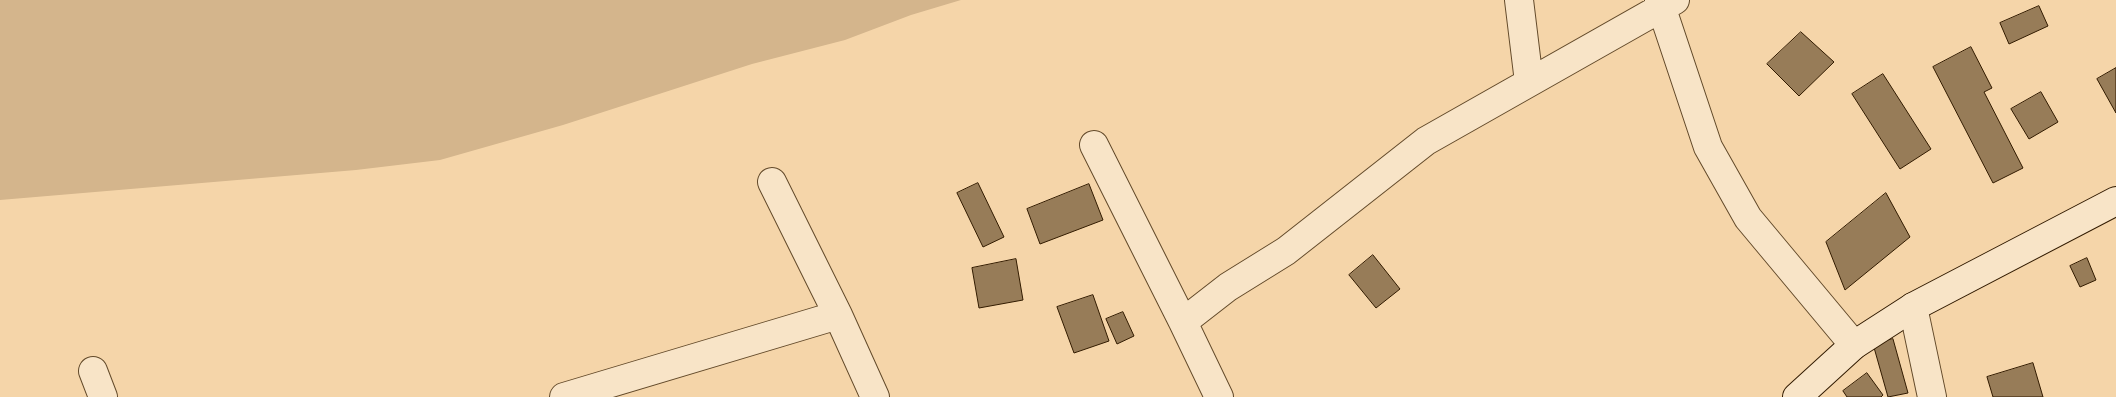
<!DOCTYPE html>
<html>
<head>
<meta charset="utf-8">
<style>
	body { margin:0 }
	canvas { display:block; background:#f5d5a9 }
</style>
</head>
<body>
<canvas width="2116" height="397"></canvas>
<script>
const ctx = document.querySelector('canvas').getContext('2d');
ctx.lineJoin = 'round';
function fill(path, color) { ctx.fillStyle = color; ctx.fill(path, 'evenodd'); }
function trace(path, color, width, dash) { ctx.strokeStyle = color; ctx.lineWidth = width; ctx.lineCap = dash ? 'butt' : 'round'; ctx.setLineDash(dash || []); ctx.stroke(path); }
fill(new Path2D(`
	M0 0H961L911 15 845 40 752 64 563 125 440 160 356 170 0 200Z`), '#d4b58c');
const building = new Path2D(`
	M2039 6 2048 26 2009 44 2000 23Z
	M1801 32 1834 62 1799 96 1767 64Z
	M1971 47 1992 88 1984 92 2023 168 1993 183 1933 67Z
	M2116 68V113L2097 79Z
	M1883 74 1931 149 1900 169 1852 94Z
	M2041 92 2058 122 2029 139 2011 109Z
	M978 183 1004 237 983 247 957 193Z
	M1089 184 1103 220 1040 244 1027 209Z
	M1886 193 1910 237 1845 290 1826 242Z
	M1373 255 1400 289 1376 308 1349 275Z
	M2087 258 2096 280 2080 287 2070 266Z
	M1016 259 1023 300 979 308 972 268Z
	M1093 295 1109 341 1074 353 1057 307Z
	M1123 312 1134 336 1117 344 1106 319Z
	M1893 339 1908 393 1888 397 1873 344Z
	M2033 363 2043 397H1993L1987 377Z
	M1867 373 1883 395 1881 397H1847L1843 391Z`);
fill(building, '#977c58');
trace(building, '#321b00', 1);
const minor = new Path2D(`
	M1519 0 1529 82
	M1659 0 1708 147 1748 218 1854 345
	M1094 145 1183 322 1219 397
	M772 182 838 315 875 397
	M1913 307 1932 397
	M1183 322 1228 287 1286 251 1426 141 1675 0
	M93 371 103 397
	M564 397 838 315`);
const secondary = new Path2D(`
	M1797 397 1854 345 1913 307 2116 201`);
trace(minor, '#634a2a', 30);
trace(secondary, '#321b00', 30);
trace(minor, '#f8e4c7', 28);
trace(secondary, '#f8e4c7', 28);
</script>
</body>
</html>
